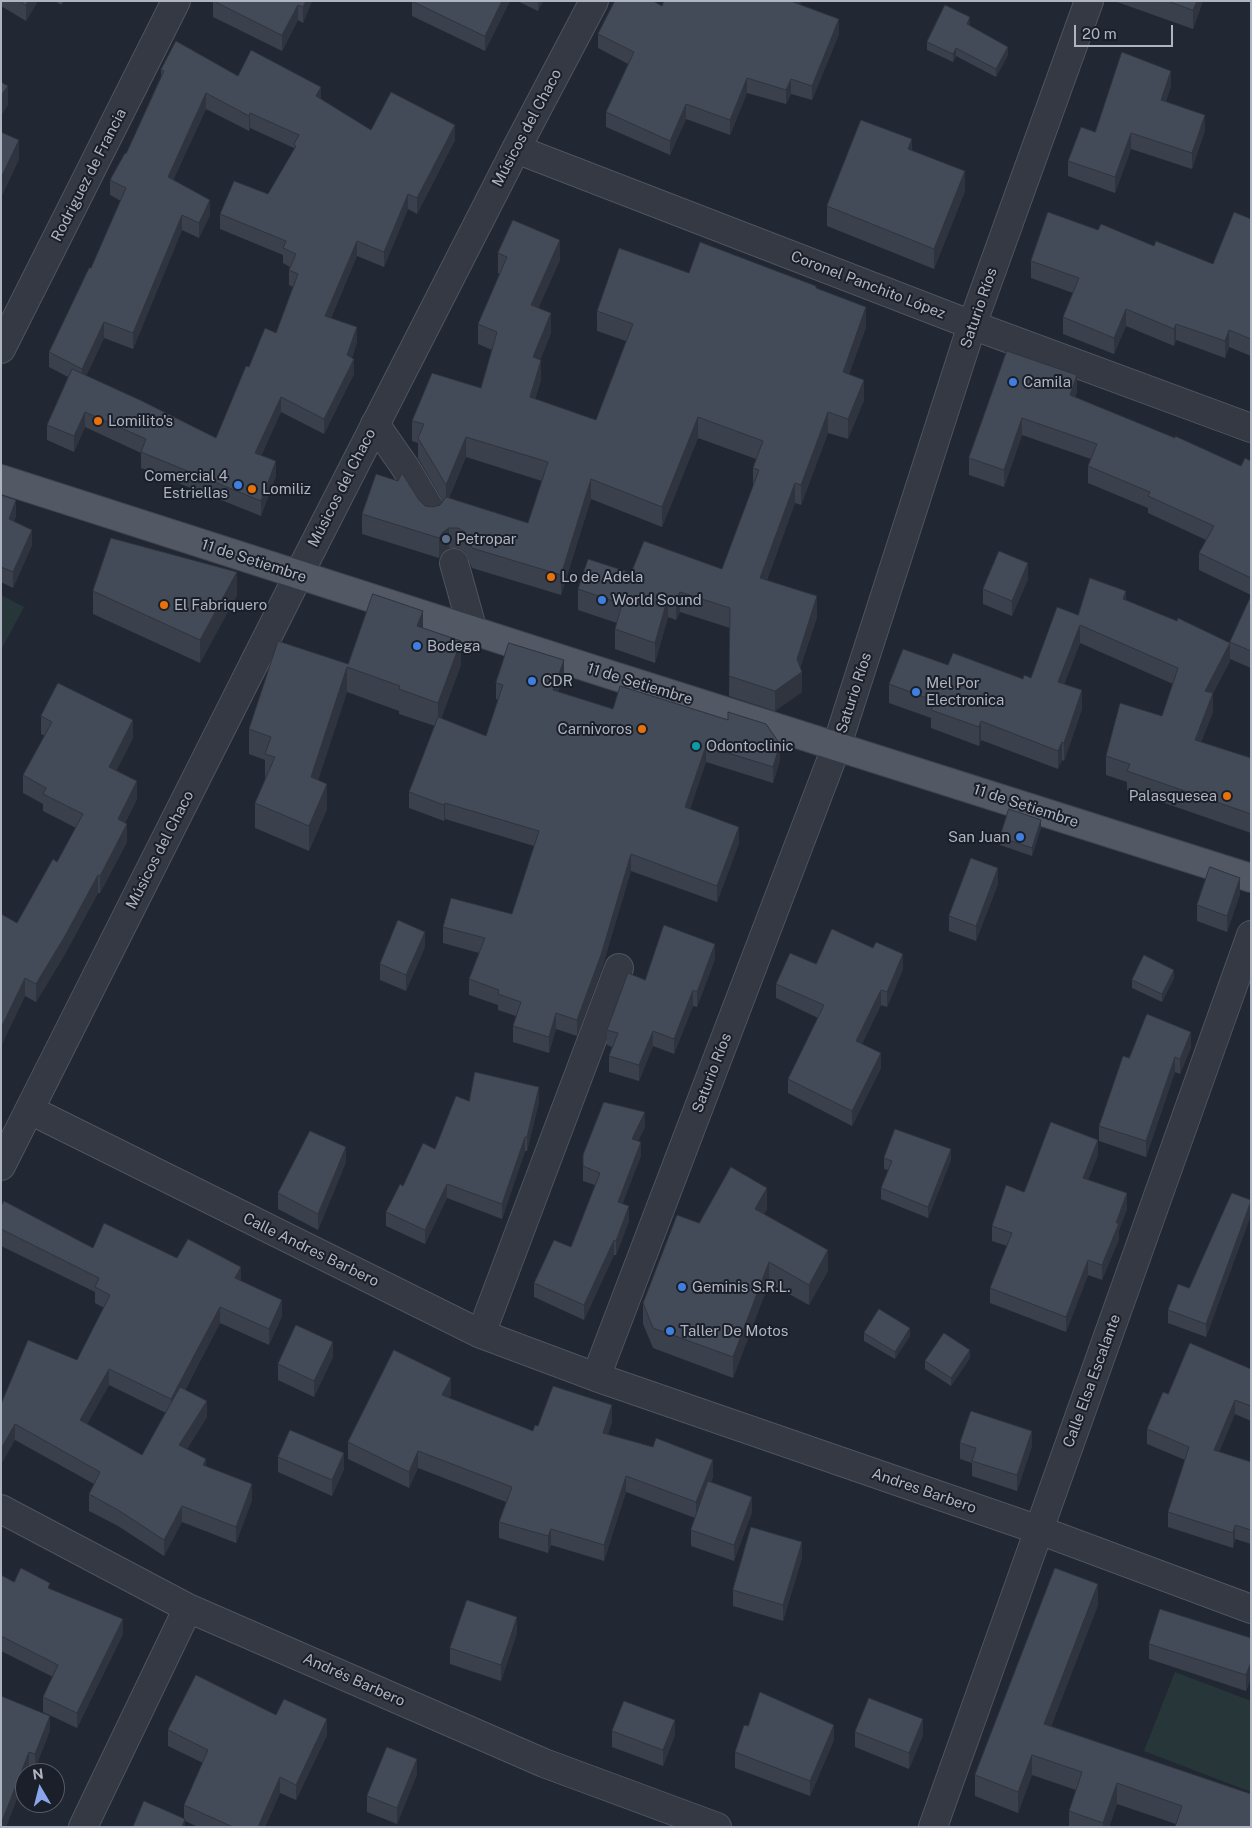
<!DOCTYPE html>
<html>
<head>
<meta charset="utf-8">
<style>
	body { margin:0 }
	#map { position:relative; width:1252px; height:1828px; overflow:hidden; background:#212733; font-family:"Public Sans",sans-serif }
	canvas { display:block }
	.frame { position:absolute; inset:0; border:2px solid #afb4c1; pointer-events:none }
	.north { position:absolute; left:15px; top:1763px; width:50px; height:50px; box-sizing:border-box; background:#1a1f29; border:1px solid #565b66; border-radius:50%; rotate:352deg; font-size:14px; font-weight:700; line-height:20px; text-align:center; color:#afb4c1 }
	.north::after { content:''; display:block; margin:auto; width:18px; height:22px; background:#8aa5eb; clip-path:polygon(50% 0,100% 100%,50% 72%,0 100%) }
	.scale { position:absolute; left:1074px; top:25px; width:99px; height:22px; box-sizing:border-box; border:2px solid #afb4c1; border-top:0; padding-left:6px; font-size:15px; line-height:18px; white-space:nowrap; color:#afb4c1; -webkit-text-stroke:4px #1a1f29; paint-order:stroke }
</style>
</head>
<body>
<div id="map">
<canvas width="1252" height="1828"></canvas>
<div class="frame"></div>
<div class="north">N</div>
<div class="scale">20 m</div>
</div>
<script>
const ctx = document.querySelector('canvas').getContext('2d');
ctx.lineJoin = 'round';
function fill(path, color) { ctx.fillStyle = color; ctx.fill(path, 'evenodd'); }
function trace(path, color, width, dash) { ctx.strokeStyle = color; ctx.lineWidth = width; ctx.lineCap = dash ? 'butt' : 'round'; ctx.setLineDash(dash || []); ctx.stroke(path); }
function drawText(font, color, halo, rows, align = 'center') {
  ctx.font = font + ' "Public Sans",sans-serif'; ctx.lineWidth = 4; ctx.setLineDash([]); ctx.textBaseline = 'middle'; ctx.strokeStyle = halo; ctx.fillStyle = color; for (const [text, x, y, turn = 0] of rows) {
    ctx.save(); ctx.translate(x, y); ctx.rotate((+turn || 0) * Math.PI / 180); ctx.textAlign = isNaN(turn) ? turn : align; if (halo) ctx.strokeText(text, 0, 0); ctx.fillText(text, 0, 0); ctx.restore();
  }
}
fill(new Path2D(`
	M1 595 24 607 1 650Z
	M1175 1672 1251 1701V1792L1144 1751Z`), '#273739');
const minor = new Path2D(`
	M516 149 972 325 1251 428
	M1 349 176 1
	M375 424 405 467 432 512
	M454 563 473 631
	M30 1110 481 1334 596 1377 1039 1530 1251 1609
	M1 1166 298 576 516 149 594 1
	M481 1334 619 968
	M596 1377 837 745 972 325 1089 1
	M1 1509 188 1608 544 1763 717 1827
	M83 1827 188 1608
	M933 1827 1251 935`);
const major = new Path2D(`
	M1 479C417 615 834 745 1251 878`);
trace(minor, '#4f545f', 30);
trace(major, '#3e424e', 30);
trace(minor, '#343944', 28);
trace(major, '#525864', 28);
fill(new Path2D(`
	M1 1H38L26 21 1 6Z
	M55 1H64L61 5Z
	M213 1H312L303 23 298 20 282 51 213 17Z
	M412 1H510L485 51 412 16Z
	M517 1H543L538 11Z
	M1117 1H1203L1193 29 1117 2Z
	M800 5 839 34 812 100 791 94 786 104 747 93 730 135 686 119 670 155 606 127V112L628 64 598 48V34L662 6Z
	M970 25V26L1008 55 996 77 956 56 953 62 927 50V42Z
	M161 70 238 76 321 99 371 130 455 140 417 214 408 209 384 267 357 256 331 318 357 342 352 358 354 374 324 434 281 412 261 456 276 476 261 516 141 468V453L85 427 74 452 47 440V425L68 377 49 367V352L91 268 121 201 110 195V180L126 154 161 76ZM206 109 249 131 250 128 294 148V150L268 194 220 214V229L283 255V263L290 267 289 270V285L293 287 276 333 249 367 216 438 86 376 104 338 133 349 182 230 199 238 210 215 173 180Z
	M1171 86 1166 101 1205 130 1192 169 1131 149 1115 193 1068 176V161L1095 132Z
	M912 150 965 191 934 269 827 226V206Z
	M1251 219V356L1229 347 1225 358 1176 340 1174 346 1126 326 1114 354 1063 334V317L1073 293 1031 278V261L1098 230 1213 264Z
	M498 253 560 260 538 308 551 333 540 360 541 380 535 399 596 420 626 341 597 331V311L689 273 816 289 866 327 849 374 864 400 848 439 828 433 801 505 795 503 767 580 817 617 800 668 802 692 775 711 729 696 730 628 680 612 676 620 668 617 655 663 615 649V629L617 623 578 610V589L631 573 722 569 753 486V468L756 459 698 438 662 527 591 499 561 595 472 568 465 552 458 548H449L443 552 439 558 362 534V514L419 500 425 506 433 507 440 505 443 501 418 458V443L412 441V421L481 388 492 350 478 344V324L500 274 498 273ZM466 457 542 481 528 523 449 498Z
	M1007 351 1077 392 1075 397 1241 466 1251 461V595L1199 570V553L1206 540 1148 513V508L1088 483V466L1091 459 1022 435 1004 487 969 475V458Z
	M1 495 16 516 14 521 32 545 13 588 1 582Z
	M1028 579 1012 616 983 604V589Z
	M93 591 237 595 200 663 93 614Z
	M1251 596V668L1230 659V661L1213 693V712L1201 742 1251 758V833L1127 790V782L1106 775V756L1162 716 1173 684 1080 643 1064 684 1082 709 1064 761 1062 760 1058 769 981 740 979 746 931 728V718L889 703V684L948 665 1023 679 1031 678 1078 615 1126 600 1230 643Z
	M423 628 461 665 441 718 486 736 498 700 496 699V683L564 676 558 692 613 709 780 760 773 783 706 762 690 809 739 843 717 902 631 871 601 971 577 1036 556 1029 549 1053 513 1042V1026L516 1016 498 1010V1005L469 995V979L479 953 443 943V927L512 914 534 846 445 819 444 821 409 808V792L435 726 399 714V711L347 692 318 780 327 809 309 851 255 828V803L265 779V760L249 754V729L348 664Z
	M41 716 133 738 116 771 137 799 125 823 127 842 100 893H98L65 954 36 1002 25 996 1 1046V914L17 923 57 862 76 828 43 811V804L23 793V775L45 736 41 734Z
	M1041 828 1032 856 1000 845V837Z
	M998 884 976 941 949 931V916Z
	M1240 894 1227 932 1197 921V905Z
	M425 947 406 991 380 980V964Z
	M715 959 697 1007 693 1006 674 1054 653 1046 639 1081 609 1072V1056L612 1047 607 1045V1030L645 980Z
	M816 964 903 969 887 1007 881 1005 862 1044 881 1068 852 1126 788 1093V1079L818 1018 776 998V984Z
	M1174 978 1162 1002 1132 988V980Z
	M1191 1047 1180 1074 1175 1072 1146 1157 1099 1141V1126L1129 1058Z
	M469 1101 539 1102 527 1151H525L502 1219 447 1198 425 1244 386 1226V1212L403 1186 435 1149Z
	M645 1127 638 1141 641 1156 622 1204 629 1221 616 1255H614L584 1320 534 1297V1283L571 1247 595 1185 583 1181V1155Z
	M1098 1155 1088 1180 1127 1209 1119 1230V1239L1102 1280 1088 1275 1066 1332 990 1303V1288L1007 1246 992 1241V1226L1024 1192Z
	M884 1158 951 1160 928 1218 881 1199V1188L888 1170 884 1169Z
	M346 1162 318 1230 278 1209V1193Z
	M1251 1200V1215L1206 1337 1168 1323V1310L1189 1288Z
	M1 1207 93 1248 177 1258 241 1281 282 1316 269 1345 220 1323 185 1390 207 1417 187 1449 206 1466 252 1500 236 1543 182 1522 164 1556 118 1526 89 1511V1494L94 1484 15 1440 1 1404 77 1360 104 1308 95 1303V1292L1 1246ZM109 1385 166 1413 142 1455 87 1424Z
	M767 1209 764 1214 828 1271 809 1305 769 1283 733 1378 653 1348 643 1324V1303L699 1223Z
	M864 1333 910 1336 895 1359 864 1341Z
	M333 1357 314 1397 278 1380V1364Z
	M970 1358 951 1386 925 1369V1361Z
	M1251 1369V1421L1235 1414 1219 1452 1251 1462V1544L1235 1539 1233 1548 1168 1527V1512L1185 1460 1147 1444V1429L1168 1394Z
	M451 1395 449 1398 533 1431 538 1426 612 1422 608 1434 713 1477 711 1482 752 1512 734 1561 691 1546V1530L695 1518 626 1492 604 1561 551 1545 548 1553 499 1538V1522L506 1502 418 1468 409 1488 348 1459V1442Z
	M960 1443 1032 1446 1017 1491 972 1476V1463L960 1459Z
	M278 1457 344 1469 332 1496 278 1472Z
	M802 1558 783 1621 733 1606V1590Z
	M1 1575 14 1582 50 1589 123 1634 77 1728 43 1712V1697L53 1677 1 1651Z
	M1098 1605 1051 1726 1251 1794 1176 1824 1117 1804 1109 1827H1069V1811L1076 1790 1032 1775 1018 1813 975 1796V1775Z
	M517 1633 501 1681 450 1664V1648Z
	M1251 1638V1678L1246 1691 1149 1659V1644Z
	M1 1696 50 1730 35 1769 29 1767 6 1827H1Z
	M276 1715 327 1735 296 1800 280 1793 265 1827H198L185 1821V1827L184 1818V1805L203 1763 168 1746V1730Z
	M748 1726 834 1740 810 1796 735 1768V1752Z
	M612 1731 675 1735 663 1766 612 1747Z
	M855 1732 923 1735 909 1769 855 1747Z
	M417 1774 397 1824 367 1812V1796Z`), '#3a404c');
fill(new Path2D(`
	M28 1H38L26 21V5Z
	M306 1H312L303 23V7Z
	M502 1H510L485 51V36Z
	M538 1H543L538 11Z
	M794 1H802L793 17Z
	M1197 1H1203L1193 29V10Z
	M298 5V20L282 51V35Z
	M970 17V25L967 32V24Z
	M839 19V34L812 100V86Z
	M1008 47V55L996 77V69Z
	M956 48V56L953 62V54Z
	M1171 71V86L1161 115V100Z
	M747 78V93L730 135V120Z
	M791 79V94L786 104V90Z
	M8 86V105L1 116V96Z
	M321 87V102L316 96Z
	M206 93V109L168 192V177Z
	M686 104V119L670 155V141Z
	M250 113V128L249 131V116Z
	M1205 115V130L1192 169V153Z
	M455 125V140L417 214V198Z
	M1131 133V149L1115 193V177Z
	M912 139V159L908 149Z
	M19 140V160L1 198V178Z
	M965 171V191L934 269V249Z
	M408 194V209L384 267V252Z
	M210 200V215L199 238V223Z
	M182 215V230L133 349V333Z
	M560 240V260L531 325V305Z
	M357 241V256L325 331V316Z
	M866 307V327L843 392V372Z
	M1126 309V326L1114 354V338Z
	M551 313V333L533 378V357Z
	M104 322V338L82 384V369Z
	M1176 324V340L1174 346V329Z
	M357 327V342L347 370V355Z
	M1229 330V347L1225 358V341Z
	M354 359V374L324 434V419Z
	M541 360V380L530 417V397Z
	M1077 375V392L1070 412V395Z
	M864 380V400L848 439V419Z
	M281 397V412L255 468V453Z
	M85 412V427L74 452V436Z
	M828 412V433L801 505V485Z
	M698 417V438L662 527V507Z
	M1022 418V435L1004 487V470Z
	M466 437V457L446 505V485Z
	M276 461V476L261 516V501Z
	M591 479V499L561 595V575Z
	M795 483V503L760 598V578Z
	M16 500V516L9 534V519Z
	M449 528V548L443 552 439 558V538L443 532Z
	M32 530V545L13 588V572Z
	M1028 563V579L1012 616V601Z
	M237 572V595L200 663V640Z
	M1126 591V609L1123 599Z
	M680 592V612L676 620V600Z
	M817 596V617L798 674 802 672V692L775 711V691L797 659Z
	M668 597V617L655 663V643Z
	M423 611V636L417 626Z
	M1080 625V643L1058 701V682Z
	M461 641V665L438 728V703Z
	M1230 643V661L1205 709V691Z
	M564 660V676L553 706V690Z
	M347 667V692L311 802V777Z
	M1082 690V709L1064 761V743Z
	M1213 693V712L1195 758V740Z
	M133 720V738L109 785V767Z
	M981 721V740L979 746V727Z
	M1062 742V760L1058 769V751Z
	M780 744V760L773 783V767Z
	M706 746V762L685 823V807Z
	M137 781V799L118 837V819Z
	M327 784V809L309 851V826Z
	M445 803V819L444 821V805Z
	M1041 820V828L1032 856V848Z
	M127 824V842L100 893V876Z
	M739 827V843L717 902V886Z
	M631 854V871L601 971 577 1036V1020Z
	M998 868V884L976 941V926Z
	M98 875V893L65 954 36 1002V984Z
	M1240 878V894L1227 932V916Z
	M425 932V947L406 991V975Z
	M715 944V959L697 1007V992Z
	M903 954V969L887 1007V992Z
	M1174 970V978L1162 1002V994Z
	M25 978V996L1 1046V1028Z
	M693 990V1006L674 1054V1039Z
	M881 990V1005L856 1056V1041Z
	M556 1013V1029L549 1053V1037Z
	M653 1031V1046L639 1081V1065Z
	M1191 1032V1047L1180 1074V1059Z
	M881 1053V1068L852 1126V1111Z
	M1175 1057V1072L1146 1157V1141Z
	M539 1087V1102L527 1151V1137Z
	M645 1112V1127L632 1153V1139Z
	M525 1137V1151L502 1219V1204Z
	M1098 1140V1155L1083 1193V1178Z
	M641 1142V1156L618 1216V1202Z
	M346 1147V1162L318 1230V1214Z
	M951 1149V1160L928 1218V1207Z
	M447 1184V1198L425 1244V1230Z
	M767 1188V1209L755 1230V1209Z
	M1127 1193V1209L1119 1230V1239L1102 1280V1265L1116 1223Z
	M1251 1201V1215L1206 1337V1324Z
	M629 1206V1221L616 1255V1241Z
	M614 1240V1255L584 1320V1305Z
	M828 1250V1271L809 1305V1285Z
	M1088 1260V1275L1066 1332V1317Z
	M769 1262V1283L733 1378V1357Z
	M241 1267V1284L235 1278Z
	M282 1300V1316L269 1345V1329Z
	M220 1307V1323L171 1415V1399Z
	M910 1328V1336L895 1359V1352Z
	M333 1342V1357L314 1397V1381Z
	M970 1350V1358L951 1386V1378Z
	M109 1369V1385L80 1436V1420Z
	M451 1378V1395L442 1412V1395Z
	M1235 1400V1414L1214 1465V1450Z
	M207 1401V1417L179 1461V1445Z
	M612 1405V1422L603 1449V1433Z
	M15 1424V1440L1 1465V1449Z
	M1032 1431V1446L1017 1491V1475Z
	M418 1451V1468L409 1488V1472Z
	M344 1453V1469L332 1496V1480Z
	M206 1459V1475L203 1465Z
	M713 1460V1477L696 1518V1502Z
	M626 1476V1492L604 1561V1545Z
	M252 1484V1500L236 1543V1527Z
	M752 1497V1512L734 1561V1545Z
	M182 1506V1522L164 1556V1540Z
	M1235 1525V1539L1233 1548V1533Z
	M551 1529V1545L548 1553V1536Z
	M802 1542V1558L783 1621V1605Z
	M1098 1584V1605L1044 1745V1724Z
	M517 1617V1633L501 1681V1665Z
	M123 1619V1634L77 1728V1713Z
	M1251 1662V1678L1246 1691V1675Z
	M50 1716V1730L35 1769V1754Z
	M327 1719V1735L296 1800V1785Z
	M923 1719V1735L909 1769V1753Z
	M675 1720V1735L663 1766V1750Z
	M834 1725V1740L810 1796V1781Z
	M29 1752V1767L27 1773H25V1777L6 1827H1V1824Z
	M1032 1755V1775L1018 1813V1792Z
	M417 1759V1774L397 1824V1808Z
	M280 1777V1793L265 1827H258Z
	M1117 1783V1804L1109 1827H1103V1823Z
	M185 1819V1827H182Z`), '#2f343e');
const building = new Path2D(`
	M20 1H28L26 5Z
	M214 1H306L303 7 298 5 282 35Z
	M412 1H502L485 36Z
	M615 1H653L662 6 664 1H794L793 2 839 19 812 86 791 79 786 90 747 78 730 120 686 104 670 141 606 112 634 52 598 34Z
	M1168 1H1197L1193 10Z
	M945 5 970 17 967 24 1008 47 996 69 956 48 953 54 927 42Z
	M176 41 238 76 251 50 321 87 316 96 371 130 391 92 455 125 417 198 408 194 384 252 357 241 325 316 357 327 347 355 354 359 324 419 281 397 255 453 276 461 261 501 141 452 146 439 85 412 74 436 47 425 72 369 140 400 216 438 246 366 249 367 265 328 276 333 298 274 289 270 296 254 283 248 286 241 220 214 234 181 268 194 296 146 294 144 299 135 250 113 249 116 206 93 168 177 210 200 199 223 182 215 133 333 104 322 82 369 49 352 89 268H91L126 188 110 180 125 153 126 154 164 71 161 70Z
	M1122 52 1171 71 1161 100 1205 115 1192 153 1131 133 1115 177 1068 161 1081 127 1095 132Z
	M1 82 8 86 1 96Z
	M861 120 912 139 908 149 965 171 934 249 827 206Z
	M1 132 19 140 1 178Z
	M1048 212 1098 230 1101 224 1154 246 1156 241 1213 264 1234 212 1251 219V271L1250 273 1251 274V339L1229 330 1225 341 1176 324 1174 329 1126 309 1114 338 1063 317 1079 278 1031 261Z
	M513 220 560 240 531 305 551 313 533 357 541 360 530 397 596 420 633 324 597 311 619 248 689 273 700 242 816 286V288L866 307 843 372 864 380 848 419 828 412 801 485 795 483 760 578 817 596 797 659 802 672 775 691 729 676 730 608 680 592 676 600 668 597 655 643 615 629 622 604 578 589 588 559 631 573 644 541 722 569 759 470 753 468 763 441 698 417 662 507 591 479 561 575 472 548 465 532 458 528H449L443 532 439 538 362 514 376 474 398 481 402 473 419 500 425 506 433 507 440 505 446 497 528 523 548 462 466 437 446 485 418 438 424 424 412 421 432 373 481 388 497 332 478 324 507 257 498 253Z
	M1007 351 1077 375 1070 395 1175 438V436L1241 466 1245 458 1251 461V578L1199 553 1214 526 1148 496 1150 492 1088 466 1097 444 1022 418 1004 470 969 458Z
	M1 495 16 500 9 519 32 530 13 572 1 567Z
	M111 538 237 572 200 640 93 591Z
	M999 551 1028 563 1012 601 983 589Z
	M1090 578 1126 591 1123 599 1177 621 1178 618 1230 643 1205 691 1213 693 1195 740 1251 758V814L1127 771 1130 764 1106 756 1120 703 1162 716 1178 668 1080 625 1058 682 1082 690 1064 743 1062 742 1058 751 981 721 979 727 931 710 935 701 889 684 903 649 948 665 953 653 1023 679 1024 675 1031 678 1057 607 1078 615Z
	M373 594 423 611 417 626 461 641 438 703 399 689 400 686 347 667 311 777 327 784 309 826 255 803 275 757 265 754 271 737 249 729 278 641 348 664Z
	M1251 596V651L1230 642Z
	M509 643 564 660 553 690 613 709 620 686 728 720V712L766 724 780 744 773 767 706 746 685 807 739 827 717 886 631 854 601 955 577 1020 556 1013 549 1037 513 1026 521 1002 498 994 499 990 469 979 485 938 443 927 451 898 512 914 539 831 445 803 444 805 409 792 438 717 486 736 503 685 496 683Z
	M58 683 133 720 109 767 137 781 118 819 127 824 100 876 98 875 65 936 36 984 25 978 1 1028V914L17 923 53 859 57 862 83 814 43 794 46 788 23 775 52 722 41 716Z
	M1009 809 1041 820 1032 848 1000 837Z
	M971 858 998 868 976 926 949 916Z
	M1210 867 1240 878 1227 916 1197 905Z
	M398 920 425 932 406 975 380 964Z
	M664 925 715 944 697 992 693 990 674 1039 653 1031 639 1065 609 1056 618 1033 607 1030 628 973 645 980Z
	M832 929 873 948 876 942 903 954 887 992 881 990 856 1041 881 1053 852 1111 788 1079 824 1005 776 984 790 953 816 964Z
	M1144 955 1174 970 1162 994 1132 980Z
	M1147 1014 1191 1032 1180 1059 1175 1057 1146 1141 1099 1126 1123 1056 1129 1058Z
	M475 1072 539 1087 527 1137H525L502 1204 447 1184 425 1230 386 1212 400 1184 403 1186 423 1143 435 1149 456 1096 469 1101Z
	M604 1102 645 1112 632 1139 641 1142 618 1202 629 1206 616 1241 614 1240 584 1305 534 1283 554 1240 571 1247 600 1173 583 1166V1155Z
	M1051 1122 1098 1140 1083 1178 1127 1193 1116 1223H1119L1102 1265 1088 1260 1066 1317 990 1288 1012 1233 992 1226 1006 1185 1024 1192Z
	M895 1129 951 1149 928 1207 881 1188 892 1161 884 1158Z
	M310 1131 346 1147 318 1214 278 1193Z
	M731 1167 767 1188 755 1209 828 1250 809 1285 769 1262 733 1357 653 1328 643 1303 677 1215 699 1223Z
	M1232 1193 1251 1200V1201L1206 1324 1168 1310 1178 1284 1189 1288Z
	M4 1201 93 1248 104 1223 177 1258 188 1239 241 1267 235 1278 282 1300 269 1329 220 1307 171 1399 109 1369 80 1420 142 1455 180 1387 207 1401 179 1445 206 1459 203 1465 252 1484 236 1527 182 1506 164 1540 118 1510 89 1494 100 1472 15 1424 1 1449V1404L28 1340 77 1360 110 1295 95 1287 99 1278 1 1229V1207Z
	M879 1309 910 1328 895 1352 864 1333Z
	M296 1325 333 1342 314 1381 278 1364Z
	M944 1333 970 1350 951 1378 925 1361Z
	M1190 1343 1251 1369V1406L1235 1400 1214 1450 1251 1462V1530L1235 1525 1233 1533 1168 1512 1189 1447 1147 1429 1163 1392 1168 1394Z
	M394 1350 451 1378 442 1395 533 1431 535 1425 538 1426 553 1386 612 1405 603 1433 653 1447 656 1438 713 1460 696 1502 626 1476 604 1545 551 1529 548 1536 499 1522 512 1487 418 1451 409 1472 348 1442Z
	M971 1411 1032 1431 1017 1475 972 1461 976 1448 960 1443Z
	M290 1430 344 1453 332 1480 278 1457Z
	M708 1481 752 1497 734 1545 691 1530Z
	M751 1527 802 1542 783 1605 733 1590Z
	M21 1568 50 1583 48 1588 123 1619 77 1713 43 1697 58 1665 1 1636V1575L14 1582Z
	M1055 1568 1098 1584 1044 1724 1251 1794V1827H1175L1182 1806 1117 1783 1103 1823 1069 1811 1082 1772 1032 1755 1018 1792 975 1775Z
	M467 1600 517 1617 501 1665 450 1648Z
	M1160 1609 1251 1638V1662L1246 1675 1149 1644Z
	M196 1675 276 1715 284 1699 327 1719 296 1785 280 1777 258 1827H233L184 1805 208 1750 168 1730Z
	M760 1692 834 1725 810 1781 735 1752 744 1725 748 1726Z
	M1 1696 50 1716 35 1754 29 1752 1 1824Z
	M869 1698 923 1719 909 1753 855 1732Z
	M624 1701 675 1720 663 1750 612 1731Z
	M387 1747 417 1759 397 1808 367 1796Z
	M144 1801 185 1819 182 1827H133Z`);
fill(building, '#434a58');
trace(building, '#2f343e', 1);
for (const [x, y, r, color] of [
	[1013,382,5,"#3f7fe0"],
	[98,421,5,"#e8710a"],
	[238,485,5,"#3f7fe0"],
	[252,489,5,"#e8710a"],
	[446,539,5,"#5c6f8a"],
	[551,577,5,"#e8710a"],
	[602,600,5,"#3f7fe0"],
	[164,605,5,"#e8710a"],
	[417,646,5,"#3f7fe0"],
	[532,681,5,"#3f7fe0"],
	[916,692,5,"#3f7fe0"],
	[642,729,5,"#e8710a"],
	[696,746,5,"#0f9aa8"],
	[1227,796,5,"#e8710a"],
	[1020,837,5,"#3f7fe0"],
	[682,1287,5,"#3f7fe0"],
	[670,1331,5,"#3f7fe0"]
]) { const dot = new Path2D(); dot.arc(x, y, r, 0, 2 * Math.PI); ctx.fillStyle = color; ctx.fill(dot); trace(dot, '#1a1f29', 2); }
drawText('15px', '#afb4c1', '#1a1f29', [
	["Músicos del Chaco",527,128,-62],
	["Rodriguez de Francia",89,175,-63],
	["Coronel Panchito López",868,285,21],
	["Saturio Ríos",979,308,-71],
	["Músicos del Chaco",342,488,-63],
	["11 de Setiembre",254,561,18],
	["11 de Setiembre",640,684,17],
	["Saturio Ríos",854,693,-72],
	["11 de Setiembre",1026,806,18],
	["Músicos del Chaco",160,850,-63],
	["Saturio Ríos",712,1073,-69],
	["Calle Andres Barbero",311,1250,26],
	["Calle Elsa Escalante",1092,1381,-70],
	["Andres Barbero",924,1491,19],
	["Andrés Barbero",354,1680,24]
]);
drawText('15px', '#afb4c1', '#1a1f29', [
	["Camila",1023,382],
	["Lomilito's",108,421],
	["Comercial 4",228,476,"right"],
	["Estriellas",228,493,"right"],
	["Lomiliz",262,489],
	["Petropar",456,539],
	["Lo de Adela",561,577],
	["World Sound",612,600],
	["El Fabriquero",174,605],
	["Bodega",427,646],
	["CDR",542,681],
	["Mel Por",926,683],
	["Electronica",926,700],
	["Carnivoros",632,729,"right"],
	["Odontoclinic",706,746],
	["Palasquesea",1217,796,"right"],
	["San Juan",1010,837,"right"],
	["Geminis S.R.L.",692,1287],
	["Taller De Motos",680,1331]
], 'left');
</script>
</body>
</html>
